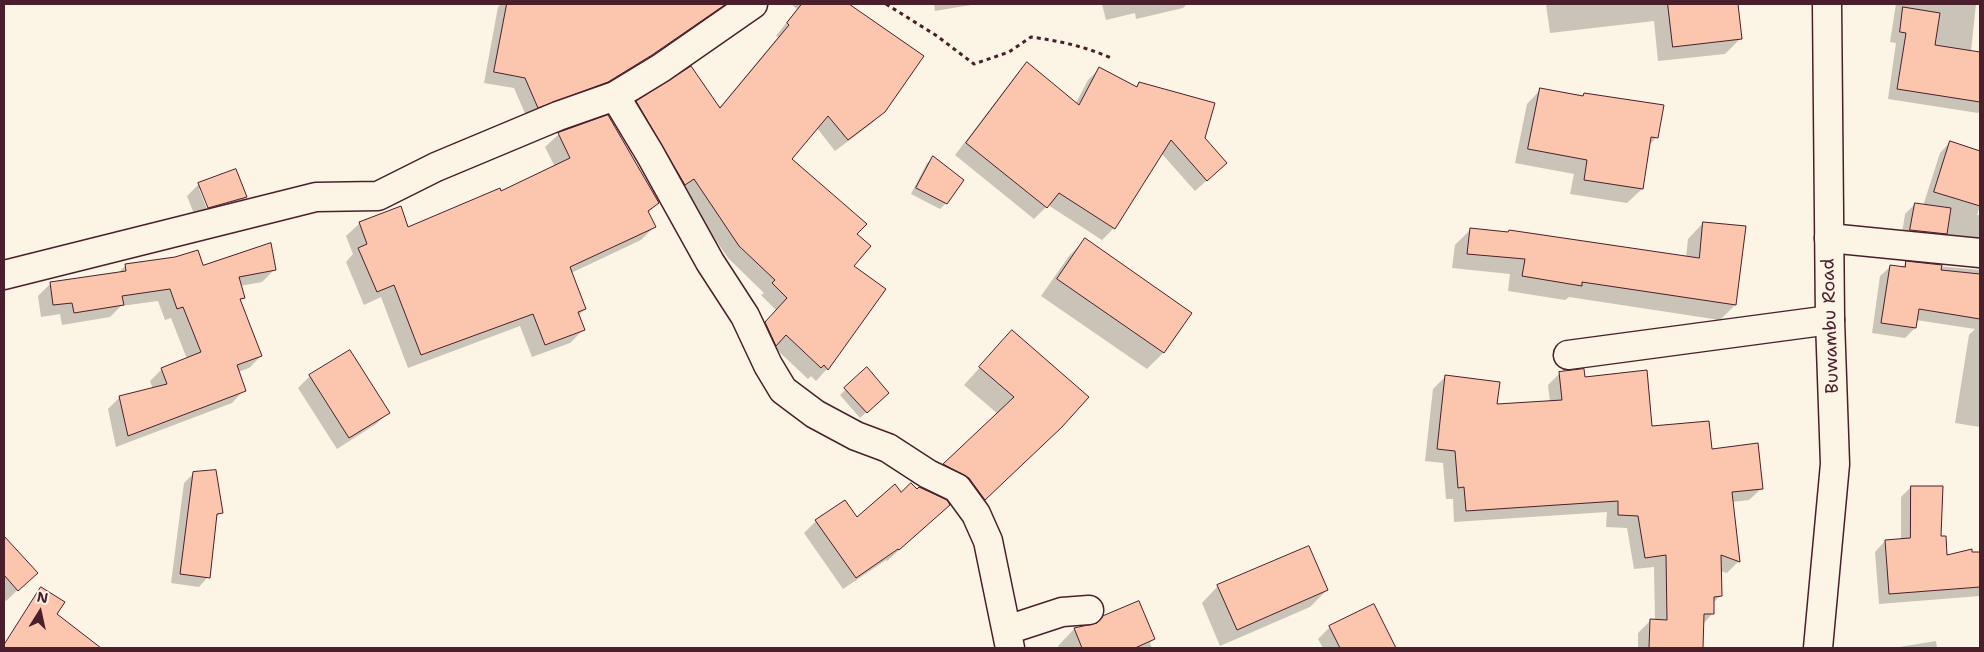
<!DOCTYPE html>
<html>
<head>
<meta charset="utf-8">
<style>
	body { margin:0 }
	#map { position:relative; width:1984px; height:652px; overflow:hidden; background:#fcf5e5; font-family:"Shantell Sans",sans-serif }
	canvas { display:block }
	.frame { position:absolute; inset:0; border:5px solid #4a1f2b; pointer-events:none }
	.north { position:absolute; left:15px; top:587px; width:50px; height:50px; -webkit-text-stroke:4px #fcf5e5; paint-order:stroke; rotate:10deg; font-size:14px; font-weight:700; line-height:20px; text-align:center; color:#4a1f2b }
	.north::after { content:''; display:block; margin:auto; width:18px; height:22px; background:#4a1f2b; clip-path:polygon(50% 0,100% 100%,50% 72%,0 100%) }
</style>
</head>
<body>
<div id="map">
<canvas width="1984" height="652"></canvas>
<div class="frame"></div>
<div class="north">N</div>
</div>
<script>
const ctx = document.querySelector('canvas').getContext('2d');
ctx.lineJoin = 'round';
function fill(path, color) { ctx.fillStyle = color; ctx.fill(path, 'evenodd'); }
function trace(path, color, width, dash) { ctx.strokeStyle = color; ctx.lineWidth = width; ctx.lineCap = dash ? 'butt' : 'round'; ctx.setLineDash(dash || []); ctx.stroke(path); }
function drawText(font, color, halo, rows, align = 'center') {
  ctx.font = font + ' "Shantell Sans",sans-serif'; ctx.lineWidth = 4; ctx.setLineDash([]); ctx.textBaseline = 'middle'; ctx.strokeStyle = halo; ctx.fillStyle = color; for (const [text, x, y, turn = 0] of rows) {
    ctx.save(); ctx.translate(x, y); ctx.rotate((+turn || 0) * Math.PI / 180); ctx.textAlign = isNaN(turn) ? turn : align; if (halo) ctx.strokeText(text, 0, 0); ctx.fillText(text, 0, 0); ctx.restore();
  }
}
fill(new Path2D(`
	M501 4H727L640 65 596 92 527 118 514 88 484 83 498 7Z
	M791 4H846L922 56 884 111 871 124 835 151 817 128 790 159 856 234 852 266 884 289 827 369 816 381 811 376 808 379 774 347 754 335 776 310 761 295 764 293 728 258 681 190 625 114 637 102 719 108 778 37 776 36 797 9Z
	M934 4H977L935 11Z
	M1102 4H1187L1183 8 1136 19 1135 13 1106 20Z
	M1546 4H1736L1741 38 1725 54 1658 61 1654 21 1550 33Z
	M1896 4H1976L1971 51 1980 53V110L1978 113 1888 99 1896 43 1890 42Z
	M1027 64 1076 103 1088 80 1099 69 1135 88 1139 83 1204 138 1214 174 1195 191 1162 154 1114 228 1102 240 1048 205 1034 219 955 155 1016 75Z
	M1541 89 1581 97 1584 94 1657 137 1648 146 1642 189 1627 203 1570 194 1574 174 1515 163 1527 104Z
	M559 134 658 203 648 213 654 227 641 240 571 273 585 309 578 316 583 330 570 343 532 357 520 326 408 368 381 297 364 305 346 262 353 254 346 236 360 223 408 228 500 192 555 167 545 147Z
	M1950 142 1980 152V205L1977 215H1980V251L1901 240 1905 214 1915 204 1923 206 1940 153Z
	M933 158 946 203 940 209 911 194 927 163Z
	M199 184 246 197 234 209 196 219 187 196ZM199 189H202L211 213 209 214Z
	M1703 223 1735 305 1720 320 1569 297 1565 300 1508 291 1510 274 1452 268 1455 245 1471 229 1507 233 1509 231 1686 258 1688 239Z
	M1085 240 1191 313 1163 353 1147 369 1041 296 1069 256Z
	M1906 263 1980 270V427L1955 423 1969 335 1975 329 1916 320 1915 328 1905 338 1872 333 1880 276 1891 266 1901 268Z
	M126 265 274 270 262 282 240 286 243 298 240 301 261 356 249 368 238 372 244 390 232 403 116 447 108 409 120 397 153 389 150 381 162 369 187 359 171 318 165 320 158 301 121 306 110 317 62 325 60 314 41 317 38 296 51 283 118 273Z
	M1012 332 1044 444 968 515 928 481 998 414 964 385Z
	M349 352 388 413 376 424 337 449 298 388 310 376Z
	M867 369 882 398 860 418 840 395Z
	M1560 373 1584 378 1651 428 1711 450 1762 488 1749 500 1732 502 1739 561 1727 573 1720 571V596L1713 603V613L1703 624 1702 648H1638V633L1650 621H1655L1654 567 1634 569 1627 528 1606 527 1607 512 1454 522 1453 499H1446L1443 463 1425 461 1433 389 1445 377 1496 405 1550 402 1548 385Z
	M194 473 221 512 215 518 208 577 199 587 171 583 184 483Z
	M1911 487 1940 537 1946 556 1980 553V596L1879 604 1875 552 1885 541 1901 540V497Z
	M917 491 949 505 887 561 886 560 843 589 804 533 816 521 857 519 901 494Z
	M4 538 36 573 6 601 4 599Z
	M1218 586 1327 590 1310 607 1220 646 1202 603Z
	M1373 606 1394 648H1323L1318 639 1330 627Z
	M61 619 99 648H48L41 640Z
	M1096 625 1154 639 1150 643 1152 648H1059L1058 646 1074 629Z
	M1936 641 1937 648H1893Z`), '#0003');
const building = new Path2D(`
	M507 4H726L652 55 608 82 538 108 525 78 494 72Z
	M802 4H849L924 56 885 112 848 140 828 116 792 159 867 224 857 234 871 246 854 266 886 289 828 370 824 365 821 368 786 335 776 346 765 322 787 298 772 283 775 280 739 246 694 179 685 185 636 101 691 66 720 108 789 25 787 23Z
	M1668 4H1738L1742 39 1673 47Z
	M1903 7 1940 13 1935 45 1980 52V102L1897 89 1906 33 1900 32Z
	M1027 62 1079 105 1099 67 1137 87 1139 82 1215 103 1205 138 1227 163 1207 181 1171 140 1115 229 1059 193 1047 208 966 143Z
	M1540 88 1583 96 1584 93 1664 105 1658 138 1651 137 1643 189 1584 180 1587 160 1528 149Z
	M608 115 659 203 648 211 656 227 570 267 586 309 578 312 585 330 545 345 533 314 421 355 394 285 377 292 358 248 367 244 359 222 401 206 408 227 500 188 501 191 570 158 558 133Z
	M1950 141 1980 151V206L1934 192Z
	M933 156 964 180 947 204 916 188Z
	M236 169 247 197 208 208 198 183Z
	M1915 203 1951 208 1947 234 1910 230Z
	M1703 222 1746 226 1736 305 1582 282V286L1522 276 1525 259 1467 254 1470 228 1508 232 1509 230 1699 258Z
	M1085 238 1192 313 1164 353 1057 279Z
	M271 243 276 270 239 277 245 298 240 299 262 356 237 365 246 391 128 436 119 396 167 384 161 368 201 352 183 307 177 309 170 289 122 296 124 305 74 313 72 303 53 305 50 282 126 271 125 264 175 257 198 250 203 265Z
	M1906 261 1942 265 1941 270 1980 274V319L1919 309 1916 328 1881 323 1890 265 1905 267Z
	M1012 330 1089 397 1062 427 985 500 969 478 943 464 1014 397 979 367Z
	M350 350 390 413 349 438 309 375Z
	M867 367 889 393 867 413 844 388Z
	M1584 369 1585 377 1647 370 1652 426 1709 421 1712 449 1758 443 1763 489 1732 492 1740 562 1721 555 1722 596 1714 597V614H1704L1703 648H1649L1650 619 1667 620 1666 555 1645 558 1638 516 1618 515V501L1466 511 1464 487 1458 488 1455 451 1437 449 1445 375 1500 382 1497 404 1562 400 1559 372Z
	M216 470 223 513 217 514 210 578 180 574 193 472Z
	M911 483 917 489 919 487 947 500 950 505 899 550 898 549 856 578 815 520 845 500 857 517 895 484 901 492Z
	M1911 486H1943L1941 536H1946L1947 555 1972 549V552H1980V587L1889 594 1885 540 1910 538Z
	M4 536 38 573 18 591 4 575Z
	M1309 546 1328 590 1237 630 1217 585Z
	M41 587 65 602 57 614 101 648H4V645Z
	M1139 601 1155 639 1135 648H1082L1074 628 1097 623 1103 616Z
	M1374 604 1396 648H1340L1329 626Z`);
fill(building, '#fbc5ae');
trace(building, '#4a1f2b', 1);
const street = new Path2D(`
	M753 4 661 68 615 96 650 154 710 262 745 316 768 365 783 390 815 414 856 436 888 448 928 474 957 488 976 514 988 541 1010 648
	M1829 238 1980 253
	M4 275 316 197 378 196 436 167 558 116 615 96
	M1568 355 1830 320
	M1007 630 1062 612 1089 610`);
const secondary = new Path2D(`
	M1818 648 1835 464 1830 320 1827 4`);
trace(street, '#4a1f2b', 31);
trace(secondary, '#4a1f2b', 31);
trace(new Path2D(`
	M886 4 937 36 974 64 1009 52 1031 37C1059 41 1084 46 1111 58`), '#4a1f2b', 3, [4, 4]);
trace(street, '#fcf5e5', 28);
trace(secondary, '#fcf5e5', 28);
drawText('18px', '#4a1f2b', '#fcf5e5', [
	["Buwambu Road",1831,326,-92]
]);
</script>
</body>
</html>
